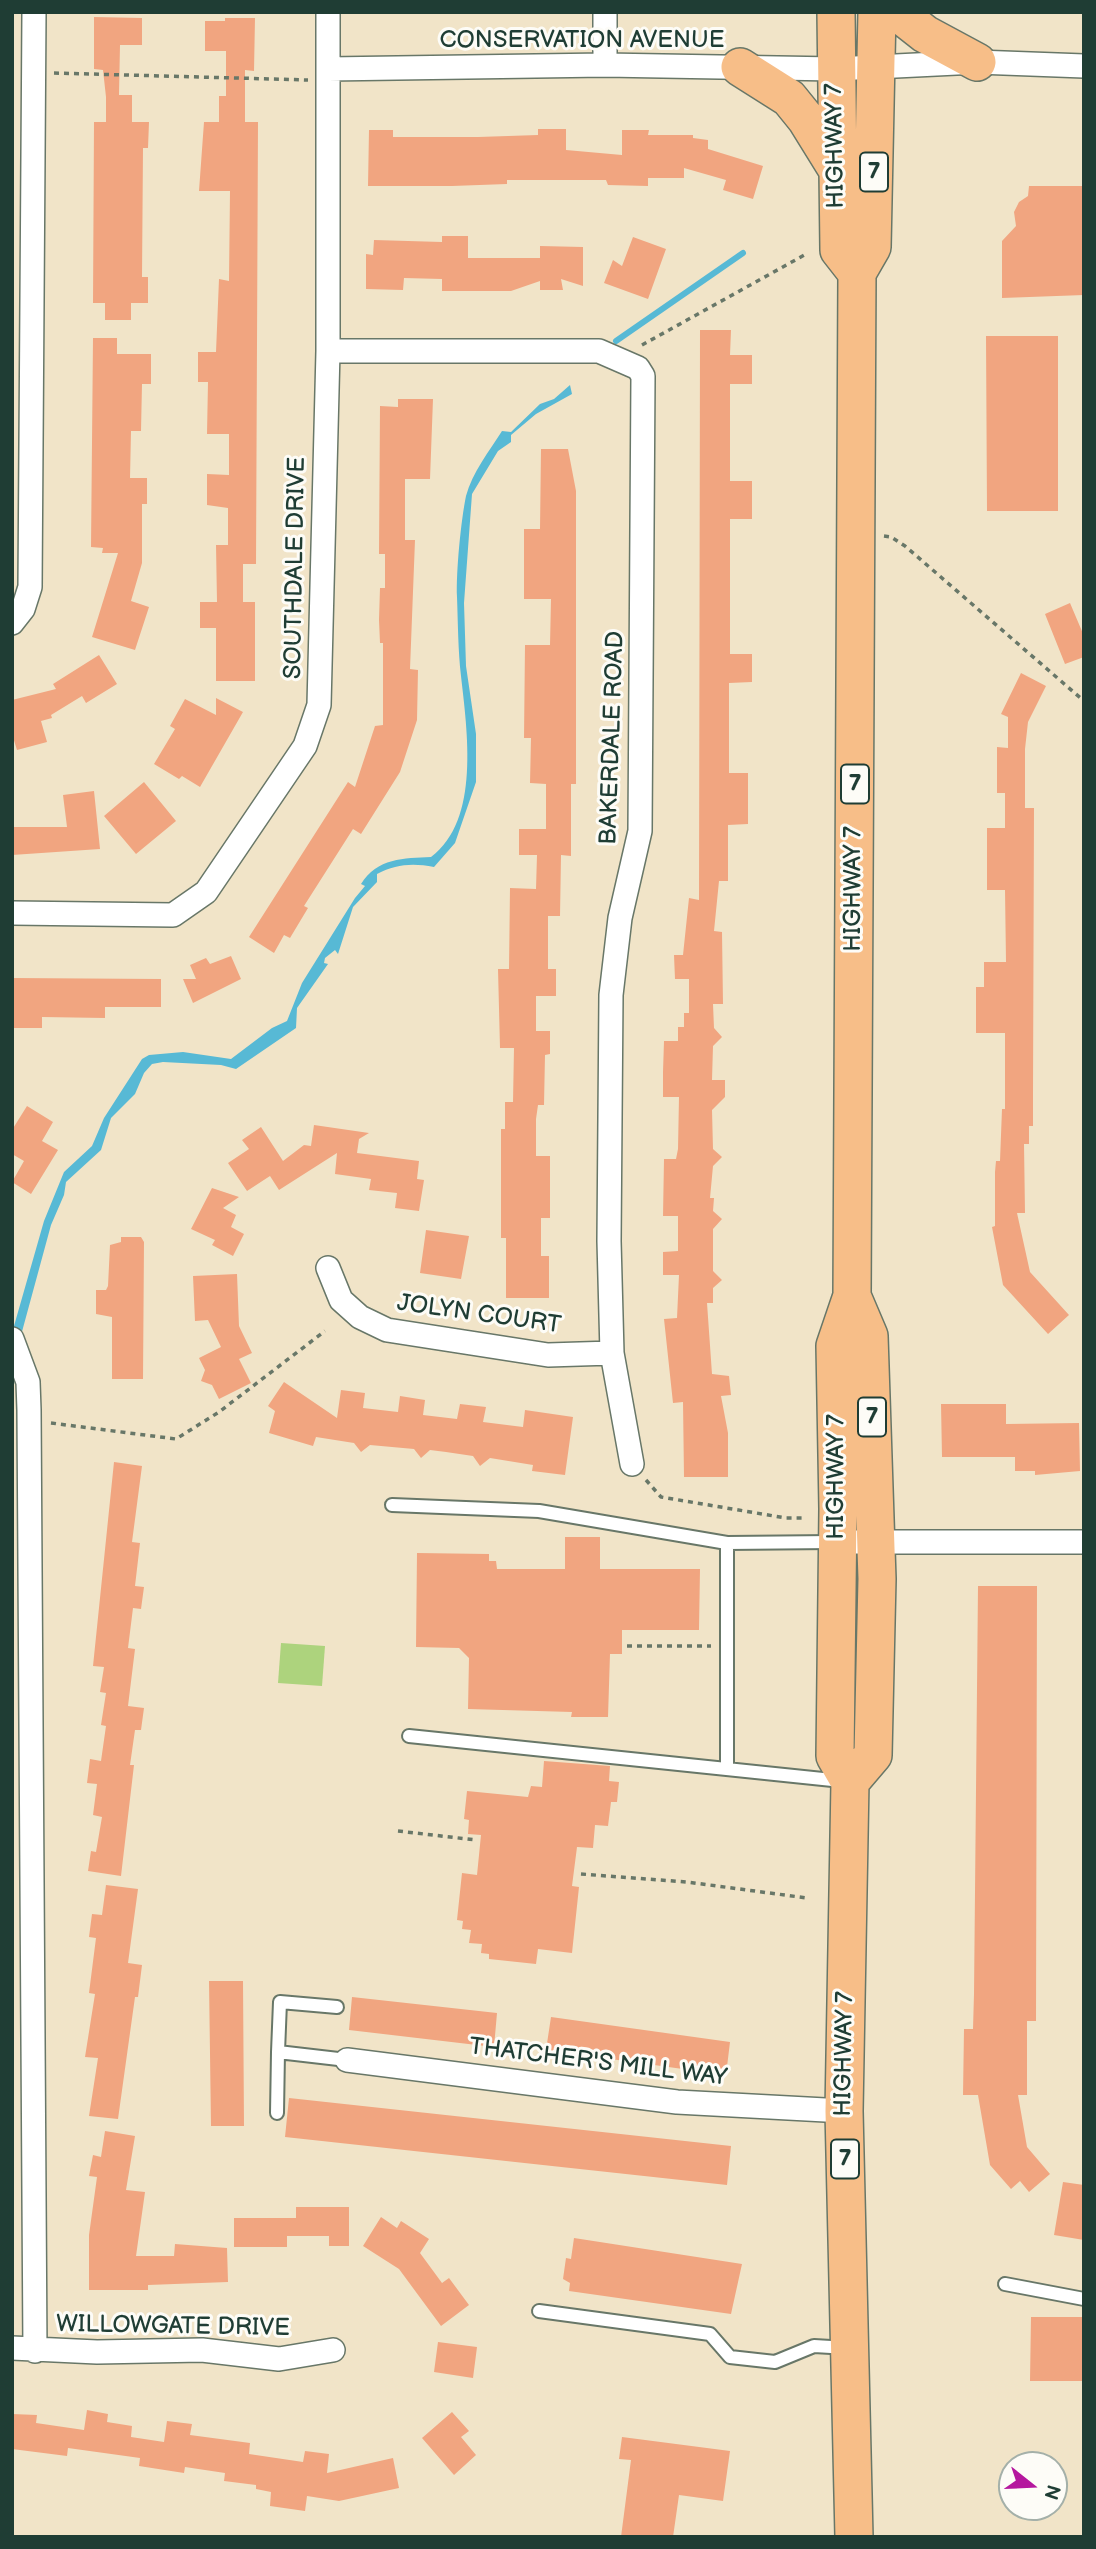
<!DOCTYPE html>
<html>
<head>
<meta charset="utf-8">
<style>
	body { margin:0 }
	#map { position:relative; width:1096px; height:2549px; overflow:hidden; background:#f1e4c8; font-family:"Balsamiq Sans",sans-serif }
	canvas { display:block }
	.frame { position:absolute; inset:0; border:14px solid #1f3d34; pointer-events:none }
	.north { position:absolute; left:998px; top:2451px; width:70px; height:70px; box-sizing:border-box; background:#fdfcf7; border:2px solid #a4b0a9; border-radius:50%; rotate:108deg; font-size:19px; font-weight:700; line-height:28px; text-align:center; color:#1f3d34 }
	.north::after { content:''; display:block; margin:auto; width:24px; height:32px; background:#b5179e; clip-path:polygon(50% 0,100% 100%,50% 72%,0 100%) }
</style>
</head>
<body>
<div id="map">
<canvas width="1096" height="2549"></canvas>
<div class="frame"></div>
<div class="north">N</div>
</div>
<script>
const ctx = document.querySelector('canvas').getContext('2d');
ctx.lineJoin = 'round';
function fill(path, color) { ctx.fillStyle = color; ctx.fill(path, 'evenodd'); }
function trace(path, color, width, dash) { ctx.strokeStyle = color; ctx.lineWidth = width; ctx.lineCap = dash ? 'butt' : 'round'; ctx.setLineDash(dash || []); ctx.stroke(path); }
function drawText(font, color, halo, rows, align = 'center') {
  ctx.font = font + ' "Balsamiq Sans",sans-serif'; ctx.lineWidth = 6; ctx.setLineDash([]); ctx.textBaseline = 'middle'; ctx.strokeStyle = halo; ctx.fillStyle = color; for (const [text, x, y, turn = 0] of rows) {
    ctx.save(); ctx.translate(x, y); ctx.rotate((+turn || 0) * Math.PI / 180); ctx.textAlign = isNaN(turn) ? turn : align; if (halo) ctx.strokeText(text, 0, 0); ctx.fillText(text, 0, 0); ctx.restore();
  }
}
fill(new Path2D(`
	M281 1643 325 1646 322 1686 278 1683Z`), '#add37d');
fill(new Path2D(`
	M570 385 572 394 536 414 511 435V442L498 451 472 494 464 603 466 666 476 734V782L455 843 434 867C413 863 396 864 377 874V882L353 907 338 954 335 950 325 958 324 963 328 964 297 1008 296 1028 236 1069 221 1065 163 1062 152 1064 144 1073 135 1094 111 1118 101 1150 66 1182 64 1195 51 1225 20 1339 12 1400V1333L44 1221 64 1172 92 1146 104 1118 142 1059 149 1055 183 1052 231 1059 272 1028 287 1021 302 983 355 898 365 886 361 884C377 858 404 858 431 857 481 820 467 730 461 676 458 650 458 623 457 597 456 572 461 520 466 496 472 473 490 450 502 431L511 432 540 404 554 399Z`), '#57b9d5');
trace(new Path2D(`
	M616 341 743 253`), '#57b9d5', 6);
fill(new Path2D(`
	M94 17 142 18V45H120L119 95H132V122H149L148 148H143L142 277H148V303H131V320H105V303H93L94 122H106V97L103 70 94 69Z
	M225 18H255L254 71 245 70V122H258L256 564H243V602H255V681H216V628H200V602H217L216 545H228V508L207 505V474L229 475V434H207L208 382H198V352H216L219 279 229 281 230 191H199L204 122H219V96H226V51H205V21H225Z
	M538 129H566V150L622 155V130H649L648 135H693V138L708 140V149L763 166 753 199 723 190 726 180 684 168V178H648V186L608 185 606 180H507V184L452 186H368L369 130H393V137H478L538 135Z
	M1029 186H1084V295L1002 298V241L1016 226 1014 212 1019 202 1028 196Z
	M442 236H468V258H540V246L583 247V286L561 279 563 290H540V281L511 291H442V279L404 278 403 290 366 289V254L373 255 374 240 442 242Z
	M633 237 666 249 648 299 604 283 613 260 622 266Z
	M700 330H731L730 355H752V384H730V481H752V519H730V654H752V682L729 683V773H748V824L728 825V881H719L714 931 722 932 723 1004H713L714 1028 722 1037 713 1046 712 1080H725V1097L712 1110 713 1149 722 1157 713 1166 710 1198H714L713 1211 722 1219 713 1229V1271L722 1280 713 1288V1303H707L712 1374 729 1376 731 1395 721 1396 728 1433V1477H684L683 1402 673 1403 664 1319 677 1318 679 1275H663V1252L678 1251V1216H663L664 1159H676L678 1149 679 1097H663V1072L664 1041H678V1027H684V1013H689V979H675L674 955H683L689 898 699 900Z
	M986 336H1058V511H987Z
	M93 338H117V354H151V384H142L141 431H131L130 478H147V504H142V563L131 601 149 607 135 650 92 637 118 553H102L103 548 91 547Z
	M398 399H433L430 479H405V540H415L410 669 418 670 417 720 400 772 361 834 353 829 304 906 308 908 290 938 284 935 274 953 249 937 348 782 355 787 375 726 383 725V643H380L379 620 380 588H385V554H379L380 406 398 407Z
	M541 449H568L576 491V784H571V856L561 855 560 916H548V969H556V996H536V1031H550V1054L545 1055 544 1105H538L536 1119V1156H550V1218H541V1256H549V1298H506V1238H501V1129H505V1102H513L514 1048H500L498 969H509L510 888 536 889 537 855H519V829H546V784L530 783 531 738H524L525 645H550L551 599H524V529H540Z
	M1070 603 1084 636V657L1065 664 1045 614Z
	M99 655 117 684 86 703 82 696 51 715 52 718 41 721 47 742 17 750 12 734V700L56 689 53 684Z
	M1021 673 1046 686 1028 722 1025 749V808H1034L1033 1092V1126H1029V1144H1024L1025 1213H1017L1030 1272 1069 1315 1048 1334 1003 1285 992 1227 995 1226V1172L996 1161H1000L1002 1109H1005V1033H976V987H984V962H1006L1005 890H987V828H1005V793H997V747L1008 748V717L1001 714Z
	M216 698 243 712 200 787 182 776 179 779 154 764 175 729 170 726 185 699 216 715Z
	M144 782 176 821 136 854 104 816Z
	M94 791 100 849 12 855V827H67L63 795Z
	M231 956 241 979 193 1003 183 979H196L190 965 206 958 210 964Z
	M12 978 161 979V1007H105V1018L42 1017V1028H12Z
	M27 1106 53 1122 42 1141 58 1150 31 1194 12 1182 24 1161 12 1154V1130Z
	M314 1125 369 1133 359 1139 357 1153 419 1161 417 1179 424 1180 419 1211 395 1208 397 1193 369 1190 371 1179 335 1174 337 1153 279 1190 270 1176 247 1191 228 1163 249 1149 242 1140 261 1127 283 1161 304 1145 311 1146Z
	M212 1188 239 1197 223 1208 236 1215 231 1227 244 1234 233 1256 212 1245 215 1240 191 1229Z
	M426 1230 469 1236 461 1279 420 1273Z
	M121 1237H141L144 1242 143 1379H112V1317L96 1314V1290H106L108 1286 110 1245 121 1242Z
	M237 1274 239 1326 252 1353 239 1359 251 1383 219 1399 212 1385 201 1381 205 1370 199 1358 221 1347 208 1320 195 1321 193 1276Z
	M284 1382 337 1418 341 1390 365 1393 363 1408 398 1412 400 1396 425 1400 423 1415 457 1419 460 1404 486 1407 483 1422 523 1427 525 1410 573 1417 565 1475 532 1471 533 1465 490 1458 480 1466 473 1456 446 1452 430 1450 421 1458 414 1449 370 1445 361 1452 354 1443 316 1437 313 1446 269 1433 275 1411 268 1406Z
	M941 1404H1006V1424L1079 1423 1080 1471 1035 1475V1471H1015V1457H942Z
	M114 1462 142 1466 132 1542 140 1543 135 1586 144 1587 141 1609 133 1608 128 1648 135 1649 128 1706 144 1708 141 1730H135L130 1765H134L121 1876 88 1871 91 1851 96 1852 102 1817 93 1815 97 1784 87 1783 90 1759 101 1761 106 1726 101 1725 106 1693 100 1692 104 1667 93 1666Z
	M565 1537H600V1569H700L699 1630H622V1654H610L608 1717H571L572 1712 468 1709 469 1658 459 1648 416 1647 417 1553 489 1554V1561H496L497 1569H565Z
	M978 1586H1037L1036 2021H1027V2095H1018L1027 2147 1050 2174 1029 2192 1020 2181 1011 2189 990 2165 978 2095H963L964 2029H973L974 1994Z
	M544 1761 610 1766 609 1781 619 1782 617 1802H611L608 1826 595 1825 593 1848 577 1847 572 1886 579 1887 572 1953 538 1949 536 1964 489 1959V1954L481 1953 482 1944 469 1943 471 1930 462 1929 463 1921 457 1920 462 1873 477 1875 481 1835 468 1834 469 1820 464 1819 467 1791 528 1797 531 1786 542 1787Z
	M106 1885 138 1889 128 1963 142 1965 138 1997H135L118 2119 89 2116 98 2058 85 2057 95 1994 89 1993 96 1938 89 1937 92 1914 102 1915Z
	M209 1981H243L244 2126H211Z
	M352 1997 497 2013 494 2047 349 2030Z
	M551 2017 730 2042 726 2075 546 2050Z
	M289 2098 731 2146 727 2185 285 2137Z
	M105 2131 135 2136 126 2190 145 2192 136 2256H174L175 2244 227 2248 228 2282 148 2285V2290H89V2235L97 2177 89 2176 93 2155 101 2157Z
	M1063 2182 1084 2185V2240L1054 2235Z
	M296 2207H349V2246H329V2236H287V2247H234V2218H296Z
	M381 2217 397 2228 401 2221 429 2239 420 2253 442 2283 449 2278 469 2305 441 2326 399 2269 363 2246Z
	M574 2238 742 2264 731 2314 569 2291 570 2283 563 2279 566 2258 571 2259Z
	M1031 2317H1084V2381H1030Z
	M438 2342 477 2347 473 2378 434 2372Z
	M87 2410 108 2414 107 2422 132 2426 131 2437 164 2442 167 2421 192 2424 190 2435 250 2443 249 2454 303 2462 305 2451 329 2454 327 2473 393 2458 399 2488 339 2501 307 2496 305 2511 270 2506 271 2492 256 2489V2485L224 2481 225 2473 185 2467 184 2473 139 2466 140 2458 68 2448 67 2456 12 2449V2414L37 2415 36 2423 84 2430Z
	M452 2412 469 2431 461 2437 476 2455 454 2475 422 2438Z
	M622 2437 730 2451 723 2501 679 2495 673 2537H621L631 2460 619 2459Z`), '#f1a580');
const lane = new Path2D(`
	M392 1505 539 1511 727 1543 833 1542
	M727 1543V1769
	M409 1736 842 1781
	M337 2007 280 2002 278 2052 347 2060
	M277 2113 278 2052
	M1005 2284 1084 2299
	M539 2311 710 2334 730 2357 775 2362 814 2346 848 2348`);
const street = new Path2D(`
	M605 65V12
	M328 69 605 65 835 69 977 62 1084 66
	M328 351H599L638 368 643 376 640 831 620 918 611 995 609 1241 612 1353 632 1464
	M12 623 23 609 30 587 34 12
	M12 913 173 915 206 892 305 746 319 705 328 351V12
	M328 1268 341 1300 360 1317 387 1330 548 1355 612 1353
	M12 1339 28 1382 29 1410 35 2351
	M837 1542H1084
	M347 2060 677 2102 844 2111
	M12 2348 97 2352 202 2350 279 2359 333 2350`);
const primary = new Path2D(`
	M836 12 839 250 857 273
	M897 12 925 34 977 62
	M740 67 789 98 806 119 837 169
	M850 1782 873 1755 877 1579 869 1336 852 1296
	M854 2537 844 2111 850 1782 835 1756 838 1509 835 1346 852 1296 857 273 872 247 877 12`);
trace(lane, '#687768', 16);
trace(street, '#687768', 26);
trace(primary, '#687768', 40);
trace(new Path2D(`
	M54 73 308 80
	M642 345 808 253
	M884 536 891 537 905 546 1084 701
	M51 1423 176 1439 219 1412 325 1331
	M646 1480 661 1497 786 1518H803
	M627 1646H711
	M398 1831 476 1840
	M581 1874 687 1882 807 1898`), '#687768', 3.5, [5, 5]);
trace(lane, '#fff', 12);
trace(street, '#fff', 23);
trace(primary, '#f7be88', 37);
for (const [x, y, w] of [
	[874,172,28],
	[855,784,28],
	[872,1417,28],
	[845,2159,28]
]) { const box = new Path2D(); box.roundRect(x - w / 2, y - 19.5, w, 39, 5); ctx.fillStyle = '#fdfcf7'; ctx.fill(box); trace(box, '#1f3d34', 2); }
drawText('bold 23px', '#1f3d34', null, [
	["7",874,172],
	["7",855,784],
	["7",872,1417],
	["7",845,2159]
]);
drawText('24px', '#1f3d34', '#fdfcf7', [
	["CONSERVATION AVENUE",582,41],
	["HIGHWAY 7",836,146,-91],
	["SOUTHDALE DRIVE",296,568,-89],
	["BAKERDALE ROAD",613,738,-88],
	["HIGHWAY 7",854,889,-90],
	["JOLYN COURT",479,1315,8],
	["HIGHWAY 7",837,1477,-90],
	["HIGHWAY 7",845,2054,-89],
	["THATCHER'S MILL WAY",598,2063,7],
	["WILLOWGATE DRIVE",173,2327,1]
]);
</script>
</body>
</html>
